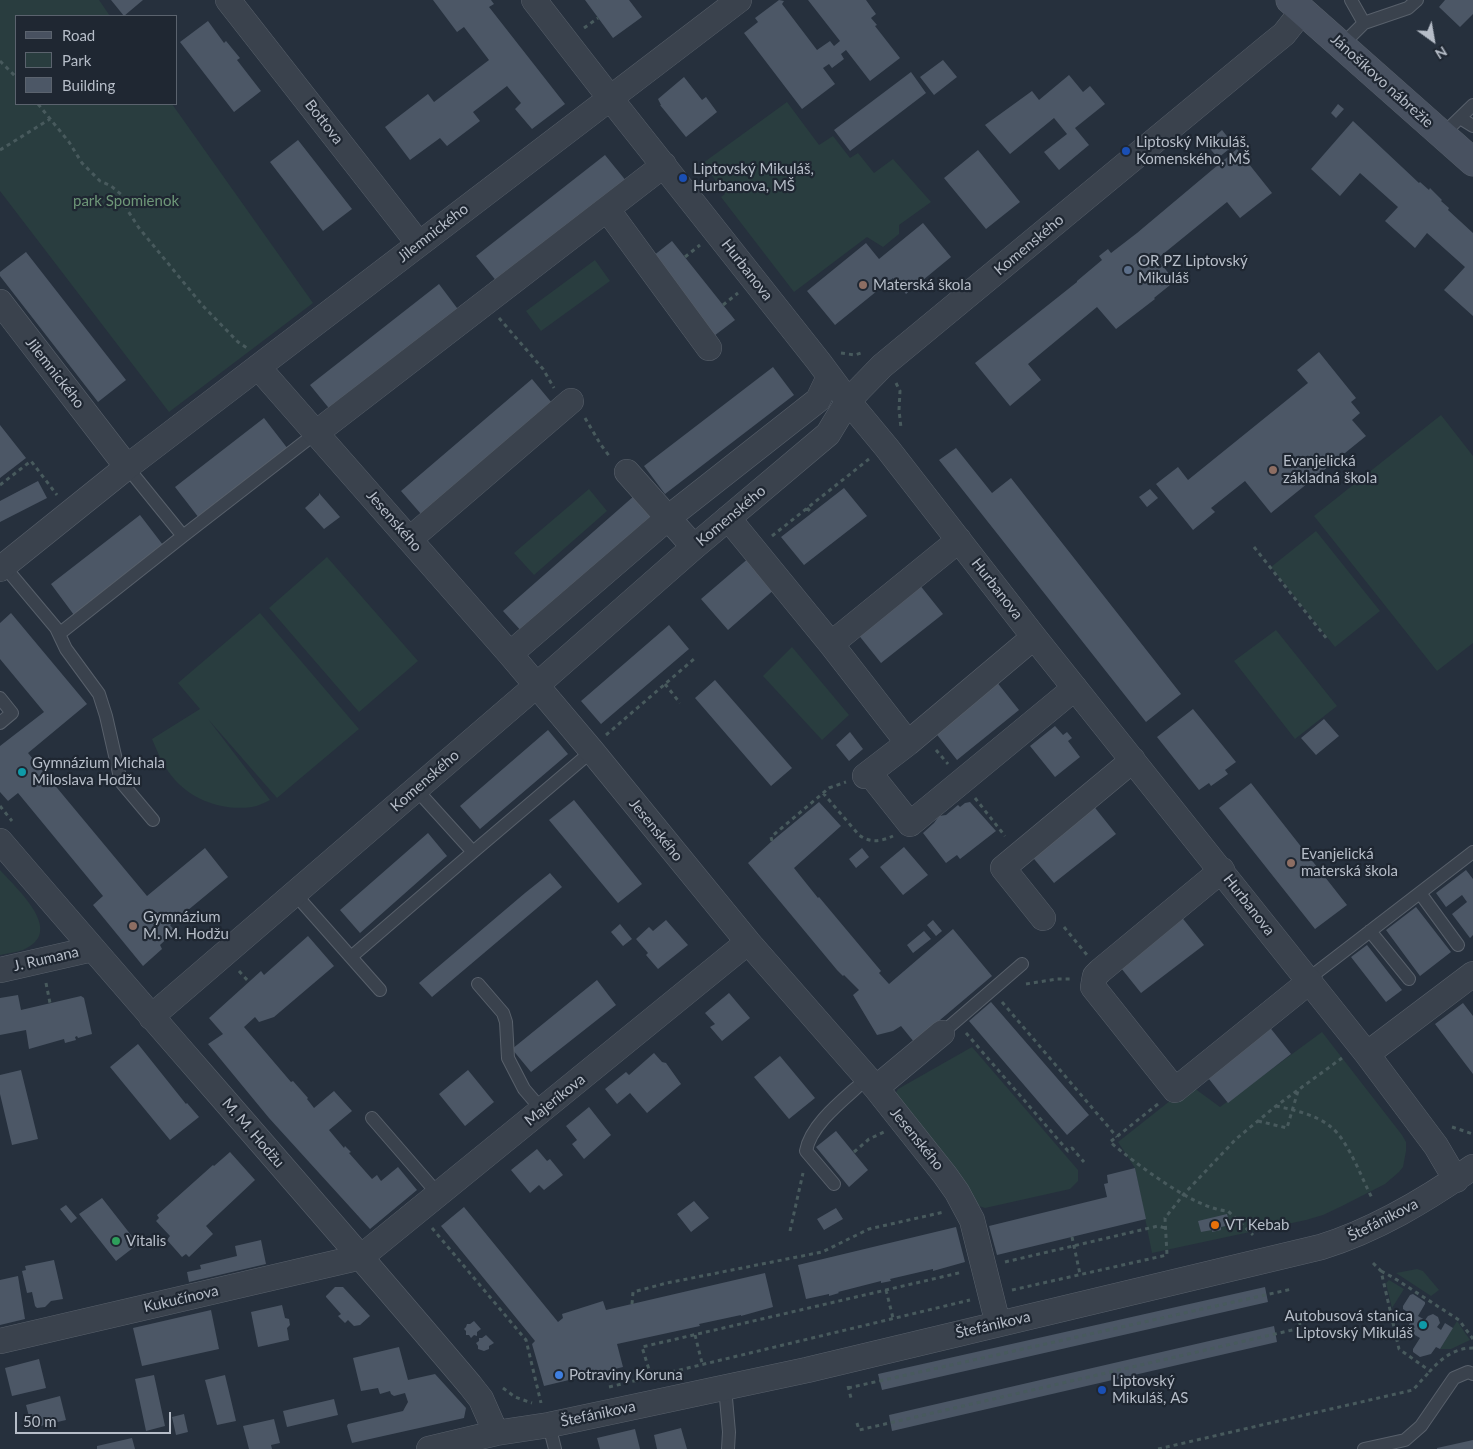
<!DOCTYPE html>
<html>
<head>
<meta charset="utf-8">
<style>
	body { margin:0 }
	#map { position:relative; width:1473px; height:1449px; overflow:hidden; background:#26303d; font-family:Lato,sans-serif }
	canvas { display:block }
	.legend { position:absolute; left:15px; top:15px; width:162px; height:90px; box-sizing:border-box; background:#1f2732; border:1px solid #5b636e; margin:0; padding:6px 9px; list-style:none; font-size:15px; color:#b6bdc8 }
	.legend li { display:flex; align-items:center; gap:10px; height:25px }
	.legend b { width:25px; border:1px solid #5b636e }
	.north { position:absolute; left:1408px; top:15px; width:50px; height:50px; -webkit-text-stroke:4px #1f2732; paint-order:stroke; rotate:148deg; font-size:14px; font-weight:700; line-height:20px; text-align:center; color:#b6bdc8 }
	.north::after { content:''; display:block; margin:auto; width:18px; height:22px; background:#b6bdc8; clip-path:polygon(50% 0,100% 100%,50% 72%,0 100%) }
	.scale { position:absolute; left:15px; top:1412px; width:156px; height:22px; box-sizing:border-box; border:2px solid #b6bdc8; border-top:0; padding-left:6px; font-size:15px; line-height:18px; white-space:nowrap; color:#b6bdc8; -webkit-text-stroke:4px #1f2732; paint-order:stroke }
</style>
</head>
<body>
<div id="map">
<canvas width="1473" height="1449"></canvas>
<ul class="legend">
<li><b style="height:6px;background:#485160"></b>Road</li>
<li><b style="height:14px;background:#293d3f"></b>Park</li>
<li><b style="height:14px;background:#4c5766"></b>Building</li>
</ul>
<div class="north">N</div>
<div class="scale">50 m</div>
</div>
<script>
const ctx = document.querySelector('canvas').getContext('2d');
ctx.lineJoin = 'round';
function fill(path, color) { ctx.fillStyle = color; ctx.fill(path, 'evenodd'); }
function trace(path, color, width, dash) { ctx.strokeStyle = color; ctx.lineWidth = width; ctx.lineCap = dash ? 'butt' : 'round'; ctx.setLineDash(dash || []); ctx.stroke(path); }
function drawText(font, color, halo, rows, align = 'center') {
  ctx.font = font + ' Lato,sans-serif'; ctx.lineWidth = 4.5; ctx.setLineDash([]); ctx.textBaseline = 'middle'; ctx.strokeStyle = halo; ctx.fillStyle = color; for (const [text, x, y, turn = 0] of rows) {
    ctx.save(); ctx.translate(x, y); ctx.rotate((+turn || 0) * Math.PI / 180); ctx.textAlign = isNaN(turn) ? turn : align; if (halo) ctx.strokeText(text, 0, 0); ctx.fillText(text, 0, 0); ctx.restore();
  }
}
fill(new Path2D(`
	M0 0H99L110 16H16V104H172L313 303 169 412 0 191Z
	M787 102 819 145 833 136 850 158 858 153 874 173 893 159 931 202 899 225V234L883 247 867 237 794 292 721 197 725 194 703 163Z
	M595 260 610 281 541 331 526 311Z
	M1441 415 1473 456V643L1437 671 1314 516Z
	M589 489 607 511 534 575 514 553Z
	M1316 531 1380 611 1335 647 1271 567Z
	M327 557 418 661 359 712 269 608Z
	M260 613 359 729 277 798 208 719 270 800C264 803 258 806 252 807 224 811 194 801 175 780 164 768 158 753 152 739L200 709 178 683Z
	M1276 630 1337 706 1295 739 1234 661Z
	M792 647 849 715 822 740 763 676Z
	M0 870C14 886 61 927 30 946 22 952 10 953 0 955Z
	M1322 1032 1402 1135 1406 1142V1151L1403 1167 1399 1172 1385 1184 1342 1206 1323 1215 1306 1220 1152 1253 1135 1168 1118 1142 1190 1085 1220 1107Z
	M972 1047 1078 1170V1181L1070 1189 985 1208 973 1204 893 1098 898 1089Z
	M1417 1269 1423 1271 1439 1290 1431 1296 1396 1273Z
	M1389 1280 1404 1289 1392 1308 1386 1283Z
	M1457 1321 1470 1340 1451 1349H1440Z`), '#293d3f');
fill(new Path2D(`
	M111 0H143L124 16Z
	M433 0H491L494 4 489 7 565 104 532 129 515 109 521 103 507 86 473 112 480 121 447 146 440 138 410 160 385 127 428 94 434 102 489 60 464 27 457 32Z
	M585 0H629L642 17 613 38Z
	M779 0 784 1 782 4 817 50 830 41 834 46 840 41 808 0H866L876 14 871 18 877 25 875 26 900 58 870 81 846 50 841 54 844 59 832 68 829 64 823 68 835 84 802 109 744 33 758 22 755 18Z
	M1445 0H1473V14L1460 27 1439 7Z
	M208 21 224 43 226 41 240 58 237 60 261 91 234 112 180 42Z
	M943 60 957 77 934 95 920 77Z
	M911 72 926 93 850 151 834 130Z
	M1069 75 1083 92 1090 86 1105 104 1075 128 1089 145 1059 170 1044 152 1067 134 1054 118 1010 154 985 125 1032 91 1039 100Z
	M684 77 702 100 706 97 717 112 686 137 660 105H661L658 99Z
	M1338 104 1344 109 1336 118 1331 113Z
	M1353 121 1419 183 1420 182 1429 190 1430 188 1442 200 1441 201 1449 208 1448 210 1473 233V316L1444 290 1465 267 1427 233 1415 248 1385 221 1398 207 1360 173 1340 196 1311 169Z
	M1222 130 1234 145 1218 158 1206 144Z
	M298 140 352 209 323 231 270 162Z
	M1237 149 1272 193 1240 218 1227 202 1157 259 1175 281 1154 298 1155 299 1116 329 1097 307 1028 364 1041 380 1010 406 975 363 1077 282V281L1102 260 1099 256 1108 249 1111 253 1137 233Z
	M978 150 1020 202 986 229 944 178Z
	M605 155 627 182 498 283 476 256Z
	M923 223 951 257 906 294 893 278 835 325 807 291 866 243 879 259Z
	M672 241 735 320 710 339 648 260Z
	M26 252 126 380 98 402 0 276V272Z
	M439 284 460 312 332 412 310 385Z
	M1319 352 1356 398 1351 402 1360 413 1352 420 1366 436 1271 513 1245 481 1211 508 1215 512 1193 530 1156 484 1178 467 1188 480 1308 383 1297 370Z
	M773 367 794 395 665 494 644 466Z
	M532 379 552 403 421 514 401 491Z
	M264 418 288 449 199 518 175 487Z
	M0 425 26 458 0 478Z
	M956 448 992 493 1011 478 1181 694 1146 722 939 460Z
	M38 481 47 498 0 522V501Z
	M844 488 867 516 804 565 781 537Z
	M1150 489 1158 498 1147 507 1139 497Z
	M319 493 340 517 324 529 305 508 319 495Z
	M634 496 655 519 523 633 503 611Z
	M140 515 163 545 74 615 51 584Z
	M750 557 776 588 728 630 701 599Z
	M919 584 943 614 881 663 857 633Z
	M11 613 87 704 28 753 147 896 205 848 228 877 170 925 175 931 160 945 162 949 143 966 93 905 103 896 18 793 8 801 0 792V746L44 712 0 659V623Z
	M669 625 689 649 601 724 581 701Z
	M715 680 792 768 771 786 695 698Z
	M996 681 1019 710 957 760 934 731Z
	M1193 709 1236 762 1225 770 1228 774 1211 786 1209 783 1199 790 1157 737Z
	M1324 719 1339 736 1316 755 1301 738Z
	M1055 726 1063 735 1067 732 1072 738 1068 741 1080 757 1055 777 1030 746Z
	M548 730 568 754 480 829 460 806Z
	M850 732 863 749 849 761 836 745Z
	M1251 783 1347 905 1315 929 1219 808Z
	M574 800 642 884 618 903 549 820Z
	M819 802 841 826 794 868 818 898 819 897 881 971 879 973 889 984 953 929 992 976 914 1042 901 1026 893 1031 877 1035 853 995 859 990 844 975 843 976 837 970 748 863 772 841Z
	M970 802 996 831 960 859 957 855 946 863 923 833 934 823 939 816 946 815 958 805 960 807 965 803Z
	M1092 804 1116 834 1054 883 1030 854Z
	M428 833 447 856 360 933 340 910Z
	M904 847 928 875 903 895 880 867Z
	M862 848 869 857 856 868 849 859Z
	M1466 870 1473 879V935L1470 938 1452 914 1467 902 1462 895 1446 907 1436 893Z
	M550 873 562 887 432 997 419 983 525 893Z
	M1416 907 1451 952 1420 976 1386 930Z
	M1180 915 1204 945 1141 993 1117 963Z
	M666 920 688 945 658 969 646 955 648 953 636 939 649 927 653 931Z
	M933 920 942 931 936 936 927 925Z
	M620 924 632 939 623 946 611 932Z
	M924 931 931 939 913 953 907 945Z
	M308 936 334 966 274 1017 259 1022 255 1017 244 1027 291 1082 293 1081 308 1098 307 1099 314 1108 334 1091 352 1111 329 1130 344 1148 345 1146 351 1152 349 1153 372 1179 377 1175 381 1181 398 1167 417 1190 370 1229 269 1118 208 1044 223 1034 209 1018 261 971 264 975Z
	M1367 945 1402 990 1386 1002 1351 957Z
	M597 980 616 1005 531 1072 512 1049Z
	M729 993 750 1018 722 1041 710 1027 715 1024 705 1013Z
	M18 995 21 1010 81 996 84 998 92 1034 78 1038 77 1036 75 1037 76 1040 65 1043 64 1039 29 1049 26 1030 0 1035V998Z
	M991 1002 1089 1115 1067 1135 969 1021Z
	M1463 1003 1473 1016V1074L1435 1024Z
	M1268 1025 1291 1054 1228 1103 1205 1074Z
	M138 1044 186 1104 187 1103 199 1117 170 1140 110 1067Z
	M654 1053 662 1062 666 1063 681 1084 647 1113 630 1093 617 1104 605 1089 626 1072 629 1075Z
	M780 1056 815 1098 789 1119 754 1077Z
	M21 1070 38 1139 12 1145 0 1094V1075Z
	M468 1070 494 1102 465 1126 439 1094Z
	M589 1107 611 1135 584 1159 572 1144 577 1140 566 1126Z
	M836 1131 868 1170 849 1187 816 1147Z
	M537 1149 547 1161 550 1159 563 1175 544 1190 539 1185 530 1193 511 1170Z
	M230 1152 255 1180 206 1226 213 1234 189 1257 186 1254 182 1257 167 1240 170 1236 156 1221 159 1218 157 1215 213 1165 214 1166Z
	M1135 1168 1146 1219 997 1255 989 1226 1107 1197 1104 1184 1108 1183 1107 1175Z
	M102 1198 138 1244 116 1261 79 1214Z
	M694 1201 709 1218 691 1232 677 1214Z
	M66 1205 77 1218 71 1223 60 1209Z
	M464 1207 558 1322 563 1318 562 1314 603 1301 606 1310 765 1273 773 1307 741 1316V1315L699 1324 700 1326 617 1344 623 1367 544 1386 532 1344 535 1341 441 1226Z
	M836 1208 843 1219 824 1230 817 1219Z
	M1227 1214 1230 1225 1221 1227V1230L1212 1232V1230L1201 1232 1198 1221Z
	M956 1227 965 1262 933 1271V1269L890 1279 891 1281 881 1283V1281L838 1292 839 1293 829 1296V1294L806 1299 798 1265Z
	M261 1240 266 1264 189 1282 187 1272 201 1269 200 1265 237 1256 235 1246Z
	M54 1260 63 1299 51 1301 45 1307 37 1308 35 1306 32 1292 27 1293 22 1271 26 1270 25 1266Z
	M18 1276 25 1319 0 1325V1280Z
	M335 1287H343L370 1316 360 1325 354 1326 348 1320 345 1323 338 1316 341 1314 326 1297V1296Z
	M1265 1287 1268 1302 882 1390 878 1374Z
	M1413 1294 1425 1302V1304L1418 1316 1425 1320 1428 1316 1433 1314 1438 1317 1440 1323 1437 1327 1441 1330 1445 1323 1453 1328 1440 1349 1436 1347 1431 1354 1420 1357 1413 1352V1349L1420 1338 1408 1331 1407 1328 1414 1316 1403 1309V1306L1410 1295Z
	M282 1305 285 1318 289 1319 290 1325 287 1328 289 1340 258 1347 251 1312Z
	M211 1310 219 1349 142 1366 133 1328Z
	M474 1321 481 1329 477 1332V1336L474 1335 471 1338 469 1335H466V1331L464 1329 466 1327 467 1324H470Z
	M1274 1326 1277 1342 892 1431 889 1415Z
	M486 1335 494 1343 489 1346V1349L484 1351 478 1349V1346L476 1343 479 1341V1338H482Z
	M399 1347 408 1380 435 1374 466 1408 464 1418 352 1443 347 1426 348 1424 403 1411 408 1402 405 1393 394 1396 391 1394 390 1391 380 1394 378 1388 361 1391 353 1358Z
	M39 1359 46 1388 12 1396 5 1368Z
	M154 1375 165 1426 146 1431 135 1379Z
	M225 1375 236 1421 217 1425 205 1380Z
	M60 1396 66 1420 32 1428 26 1405Z
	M334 1399 338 1415 287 1427 283 1411Z
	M184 1414 188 1432 176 1435 172 1417Z
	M274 1419 280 1443 271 1445 272 1449H249L243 1426Z
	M681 1428 687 1449H657L654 1435Z
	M635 1429 640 1449H600L597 1438Z
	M132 1438 135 1449H97V1446Z
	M1473 1440V1449H1437V1448Z`), '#4c5766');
const service = new Path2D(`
	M1351 0 1364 23
	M1342 45 1364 23 1408 8 1417 0
	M1460 118 1473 126
	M1442 135 1473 105
	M127 467 183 536 316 433
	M4 566 56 628 66 649 99 694 106 716 121 782 153 820
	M59 634 183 536
	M0 698 12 713 0 723
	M473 852 592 751
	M1420 893 1458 945
	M295 894 380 990
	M1370 931 1409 979
	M351 957 473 852 415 788
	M1308 979 1473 852
	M478 984 503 1013 506 1022 508 1058 524 1089 542 1110
	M942 1033 1022 964
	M372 1118 438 1194
	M834 1184 806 1151C811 1123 846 1098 866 1079
	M725 1387 729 1432 728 1449
	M549 1425 555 1449
	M1364 1449 1405 1440 1421 1426 1454 1378 1468 1372 1473 1374`);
const minor = new Path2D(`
	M228 0 419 244
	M534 0 610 98 819 362 848 401 887 448 1034 637 1367 1054 1436 1146 1456 1180
	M607 209 709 348
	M0 302 127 467
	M258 367 510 654 592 751 748 942 876 1088 945 1175 957 1192 972 1220 998 1324
	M316 433 664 165
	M627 472 694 547
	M728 518 831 644 908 743 865 776
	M410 539 571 401
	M0 569 127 467 739 0
	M831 644 959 540
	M510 654 668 518 818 400 829 377
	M908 743 1034 637
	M875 780 910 824 1075 688
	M0 841C156 1023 315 1202 470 1385L481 1399 496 1433
	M1222 870 1100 971 1095 976 1093 987 1175 1090 1310 981
	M1043 918 1003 868 1133 760
	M0 970 92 949
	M151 1017 537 685 694 547 828 434 848 401 882 366 1268 47 1284 34 1303 10
	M1367 1054 1473 974
	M876 1088 942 1033
	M0 1341 361 1257 748 942
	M429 1449 496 1433 549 1425 807 1370 1321 1247C1376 1230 1426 1200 1473 1167`);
const secondary = new Path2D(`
	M1290 0 1473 162`);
trace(service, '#58606b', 14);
trace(minor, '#58606b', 26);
trace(secondary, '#58606b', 29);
trace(new Path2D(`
	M584 28 598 18
	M0 61 16 77
	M38 104 69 142 82 163 100 181 111 186 123 196 128 211 139 228 203 306 238 342 247 348
	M0 150 50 119
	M685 257 700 245
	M723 305 738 293
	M499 318 543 369 554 388
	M841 353 855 355 864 352
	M896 383 900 391 899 410 901 428
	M585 418 601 445 610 457
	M0 485 31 461 57 495
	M807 508 812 513
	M772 536 869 459
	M1254 547 1327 639
	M665 684 680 703
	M606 735 694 659
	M936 750 948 764
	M823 793 859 835C870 843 880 842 893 836
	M975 798 1005 836
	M0 806 12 821
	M772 841 771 837 829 788 846 782
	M1064 927 1087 955
	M239 971 249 982
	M46 983 50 1003
	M1026 984 1057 979H1072
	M1002 1002 1117 1137
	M966 1033 1068 1151 1072 1148 1084 1162
	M1158 1104 1110 1142C1135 1163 1196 1210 1228 1211L1253 1235
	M1276 1106C1294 1110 1317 1115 1331 1127 1348 1140 1362 1179 1372 1198
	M1258 1121 1287 1128 1298 1091
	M1452 1127 1473 1134
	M854 1152 869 1139 884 1132
	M432 1228 526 1340 541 1403
	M790 1231 803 1173
	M1072 1237 1080 1274
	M1005 1262 1158 1226 1165 1228
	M1373 1263 1381 1271 1399 1349 1430 1371C1442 1358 1454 1348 1473 1348
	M1381 1271 1394 1278 1459 1320 1473 1339
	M886 1290 893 1318
	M1012 1290 1167 1255 1165 1218 1184 1194 1236 1139 1276 1106 1342 1058
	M632 1304 633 1292 667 1283 822 1252 869 1229 944 1212
	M695 1335 702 1363
	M651 1376 642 1347 963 1272
	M848 1386 851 1398
	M609 1387 970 1300
	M503 1388 515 1397 532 1403
	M848 1388 1292 1289
	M857 1423 859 1430 1301 1328 1299 1321
	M1158 1449 1413 1390 1430 1371`), '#485a5d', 3, [4, 4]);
trace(service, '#3a424d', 12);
trace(minor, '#3a424d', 25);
trace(secondary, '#485160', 28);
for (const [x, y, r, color] of [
	[1126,151,5,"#1a4fb4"],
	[683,178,5,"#1a4fb4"],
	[1128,270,5,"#5c6f8a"],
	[863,285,5,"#8d6e63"],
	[1273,470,5,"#8d6e63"],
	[22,772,5,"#0f9aa8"],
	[1291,863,5,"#8d6e63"],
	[133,926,5,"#8d6e63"],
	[1215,1225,5,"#e8710a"],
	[116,1241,5,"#2e9e5b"],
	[1423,1325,5,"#0f9aa8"],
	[559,1375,5,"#3f7fe0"],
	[1102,1390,5,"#1a4fb4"]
]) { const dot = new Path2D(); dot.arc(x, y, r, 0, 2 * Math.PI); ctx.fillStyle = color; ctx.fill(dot); trace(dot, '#1f2732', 2); }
drawText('15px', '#b6bdc8', '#1f2732', [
	["Jánošíkovo nábrežie",1382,81,42],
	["Bottova",324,122,52],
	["Jilemnického",433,233,-38],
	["Komenského",1029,245,-40],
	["Hurbanova",747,270,52],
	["Jilemnického",55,373,52],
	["Komenského",731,516,-40],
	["Jesenského",394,521,49],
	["Hurbanova",997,589,52],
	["Komenského",425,781,-41],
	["Jesenského",656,830,51],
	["Hurbanova",1249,905,52],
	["J. Rumana",46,959,-13],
	["Majeríkova",555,1100,-39],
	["M. M. Hodžu",253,1133,49],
	["Jesenského",917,1139,51],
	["Štefánikova",1383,1220,-27],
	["Kukučínova",181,1299,-13],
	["Štefánikova",993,1325,-13],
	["Štefánikova",598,1414,-12]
]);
drawText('15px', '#b6bdc8', '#1f2732', [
	["Liptoský Mikuláš,",1136,142],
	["Komenského, MŠ",1136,159],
	["Liptovský Mikuláš,",693,169],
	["Hurbanova, MŠ",693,186],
	["OR PZ Liptovský",1138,261],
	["Mikuláš",1138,278],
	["Materská škola",873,285],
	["Evanjelická",1283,461],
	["základná škola",1283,478],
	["Gymnázium Michala",32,763],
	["Miloslava Hodžu",32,780],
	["Evanjelická",1301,854],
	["materská škola",1301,871],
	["Gymnázium",143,917],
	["M. M. Hodžu",143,934],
	["VT Kebab",1225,1225],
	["Vitalis",126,1241],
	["Autobusová stanica",1413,1316,"right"],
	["Liptovský Mikuláš",1413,1333,"right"],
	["Potraviny Koruna",569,1375],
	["Liptovský",1112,1381],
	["Mikuláš, AS",1112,1398]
], 'left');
drawText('15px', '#6e9778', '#1f2732', [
	["park Spomienok",126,201]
]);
</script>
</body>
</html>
